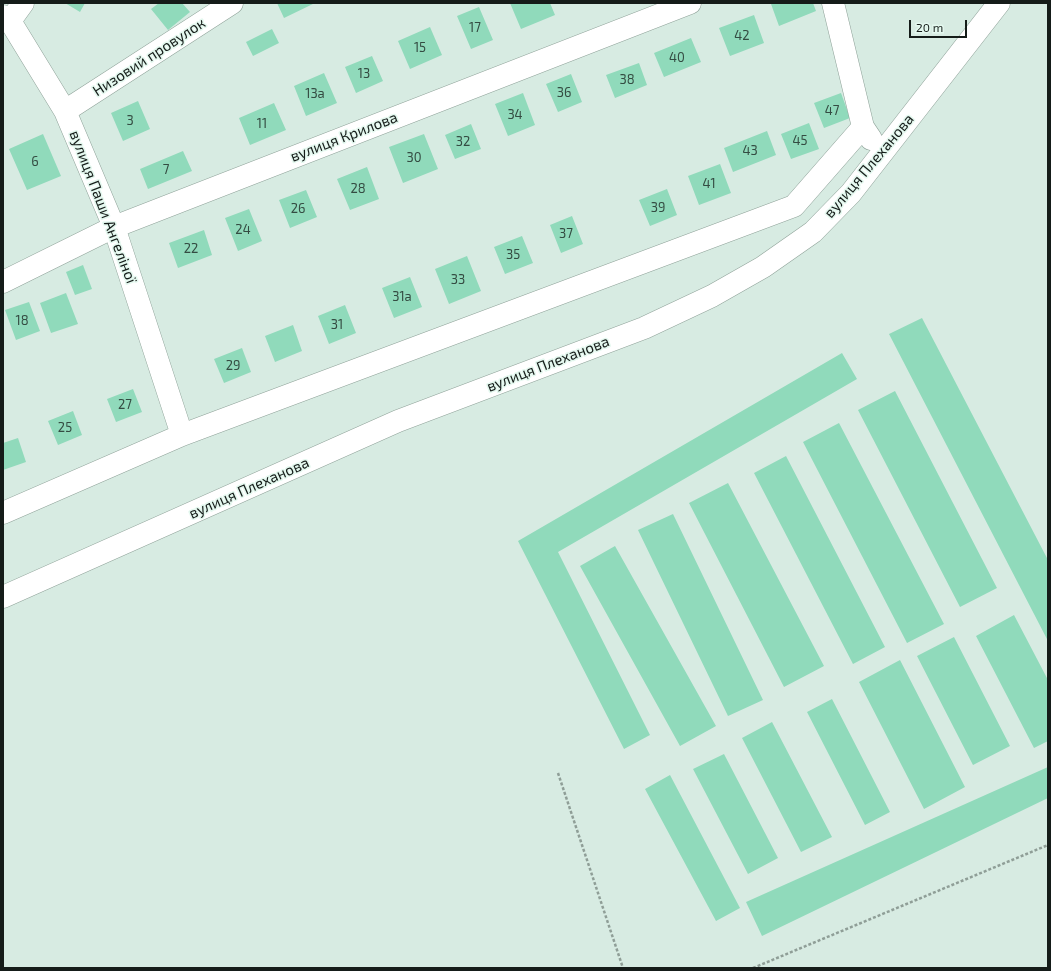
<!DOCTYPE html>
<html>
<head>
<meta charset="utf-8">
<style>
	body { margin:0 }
	#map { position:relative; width:1051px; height:971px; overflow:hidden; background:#d7ebe2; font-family:"Exo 2",sans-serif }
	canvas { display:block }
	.frame { position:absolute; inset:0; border:4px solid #151c19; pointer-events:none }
	.scale { position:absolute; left:909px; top:20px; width:58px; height:18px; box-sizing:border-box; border:2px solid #151c19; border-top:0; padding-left:5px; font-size:12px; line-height:14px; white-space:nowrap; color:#151c19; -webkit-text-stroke:3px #e4f8ef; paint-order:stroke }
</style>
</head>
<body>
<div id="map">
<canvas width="1051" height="971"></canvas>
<div class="frame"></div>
<div class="scale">20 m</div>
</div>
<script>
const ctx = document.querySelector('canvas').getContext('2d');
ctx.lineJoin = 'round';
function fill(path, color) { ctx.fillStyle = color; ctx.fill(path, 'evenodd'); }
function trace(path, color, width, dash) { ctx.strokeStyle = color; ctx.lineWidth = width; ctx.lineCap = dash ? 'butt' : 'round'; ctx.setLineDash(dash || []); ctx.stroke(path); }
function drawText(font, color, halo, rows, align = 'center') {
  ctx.font = font + ' "Exo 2",sans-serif'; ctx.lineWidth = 3; ctx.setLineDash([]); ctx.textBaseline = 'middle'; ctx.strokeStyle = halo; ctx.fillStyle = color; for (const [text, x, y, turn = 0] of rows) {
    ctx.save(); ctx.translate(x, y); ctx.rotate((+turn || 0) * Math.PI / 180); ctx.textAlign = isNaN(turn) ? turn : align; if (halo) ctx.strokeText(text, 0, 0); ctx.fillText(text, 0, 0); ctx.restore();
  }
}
fill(new Path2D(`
	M65 3H85L80 12Z
	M159 3H182L190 12 168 30 151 9Z
	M277 3H315L284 18Z
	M510 3H550L555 15 521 29Z
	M773 3H813L816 11 779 26 771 4Z
	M479 7 493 40 471 49 457 16Z
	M754 15 764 43 730 56 719 28Z
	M430 27 442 55 410 69 398 41Z
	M272 29 279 43 253 56 246 42Z
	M691 38 701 62 664 77 654 53Z
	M372 56 383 81 356 93 345 67Z
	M639 63 647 85 615 98 606 75Z
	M324 73 337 103 306 116 294 86Z
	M571 74 582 102 558 112 546 84Z
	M523 93 535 125 508 136 495 104Z
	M841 93 850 118 824 128 814 103Z
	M138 101 150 129 123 141 111 113Z
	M274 103 286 130 250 145 239 118Z
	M809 123 819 149 791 159 781 134Z
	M471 124 481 149 455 159 445 135Z
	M767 131 776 155 733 172 724 148Z
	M43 134 61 176 27 190 9 149Z
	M424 134 438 169 403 183 389 147Z
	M183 151 192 171 148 189 140 169Z
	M720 164 731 193 699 205 688 176Z
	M367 167 379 199 350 210 337 179Z
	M667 189 677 215 650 226 639 200Z
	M306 190 317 217 290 228 279 200Z
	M249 209 262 241 238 251 225 218Z
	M572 216 583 244 561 253 550 225Z
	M204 230 212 255 178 268 169 243Z
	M522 236 533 263 505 274 494 247Z
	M467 256 481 291 449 304 435 269Z
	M83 265 92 289 75 295 66 272Z
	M410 277 422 307 394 318 382 288Z
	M66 293 78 324 51 333 40 303Z
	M29 302 40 331 16 340 5 310Z
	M345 305 356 333 329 344 318 316Z
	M922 318 1048 560V641L889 334Z
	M293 325 302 351 275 362 265 336Z
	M242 348 251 372 224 383 214 359Z
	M842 353 857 379 558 552 650 735 624 749 518 541Z
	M133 389 142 412 116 422 107 399Z
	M895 391 997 588 960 607 858 410Z
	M73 411 82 435 58 445 48 421Z
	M839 423 944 624 907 643 803 442Z
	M18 438 26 462 3 470V443Z
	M786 456 885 647 853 664 754 473Z
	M728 483 824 666 784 687 689 503Z
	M673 514 763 700 728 716 638 530Z
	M615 546 716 726 680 746 580 566Z
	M1014 615 1048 680V741L1034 748 976 636Z
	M954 637 1010 746 973 765 917 656Z
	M900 660 965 787 924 809 859 682Z
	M832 699 890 812 865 825 807 712Z
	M772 722 832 837 801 852 742 738Z
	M724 754 778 858 748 874 693 769Z
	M1048 767V798L762 936 746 902Z
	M670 775 740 908 716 921 645 789Z`), '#90dabb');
const minor = new Path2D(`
	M833 3 863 127 871 139
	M3 16 10 21 65 111 114 227 182 435
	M10 21 23 3
	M65 111 232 3
	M3 282 114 227 690 3
	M3 513 182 435 794 206 863 127
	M3 597 398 421 644 328 712 296 763 267 813 232 851 193 999 3`);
trace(minor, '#8fa299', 23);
trace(new Path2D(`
	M558 773 623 968
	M753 968 1048 845`), '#8f9e97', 2.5, [3, 2]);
trace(minor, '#fff', 22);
drawText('13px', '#344c42', null, [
	["17",475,28],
	["42",742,36],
	["15",420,48],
	["40",677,58],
	["13",364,74],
	["38",627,80],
	["36",564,93],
	["13а",315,94],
	["47",832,111],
	["34",515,115],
	["3",130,121],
	["11",262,124],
	["45",800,141],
	["32",463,142],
	["43",750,151],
	["30",414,158],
	["6",35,162],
	["7",166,170],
	["41",709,184],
	["28",358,189],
	["39",658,208],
	["26",298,209],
	["24",243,230],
	["37",566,234],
	["22",191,249],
	["35",513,255],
	["33",458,280],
	["31а",402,297],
	["18",22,321],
	["31",337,325],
	["29",233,366],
	["27",125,405],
	["25",65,428]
]);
drawText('15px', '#151c19', '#e4f8ef', [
	["Низовий провулок",149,57,-33],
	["вулиця Крилова",344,137,-21],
	["вулиця Плеханова",869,166,-50],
	["вулиця Паши Ангеліної",103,207,69],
	["вулиця Плеханова",548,364,-21],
	["вулиця Плеханова",249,488,-24]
]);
</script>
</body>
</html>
